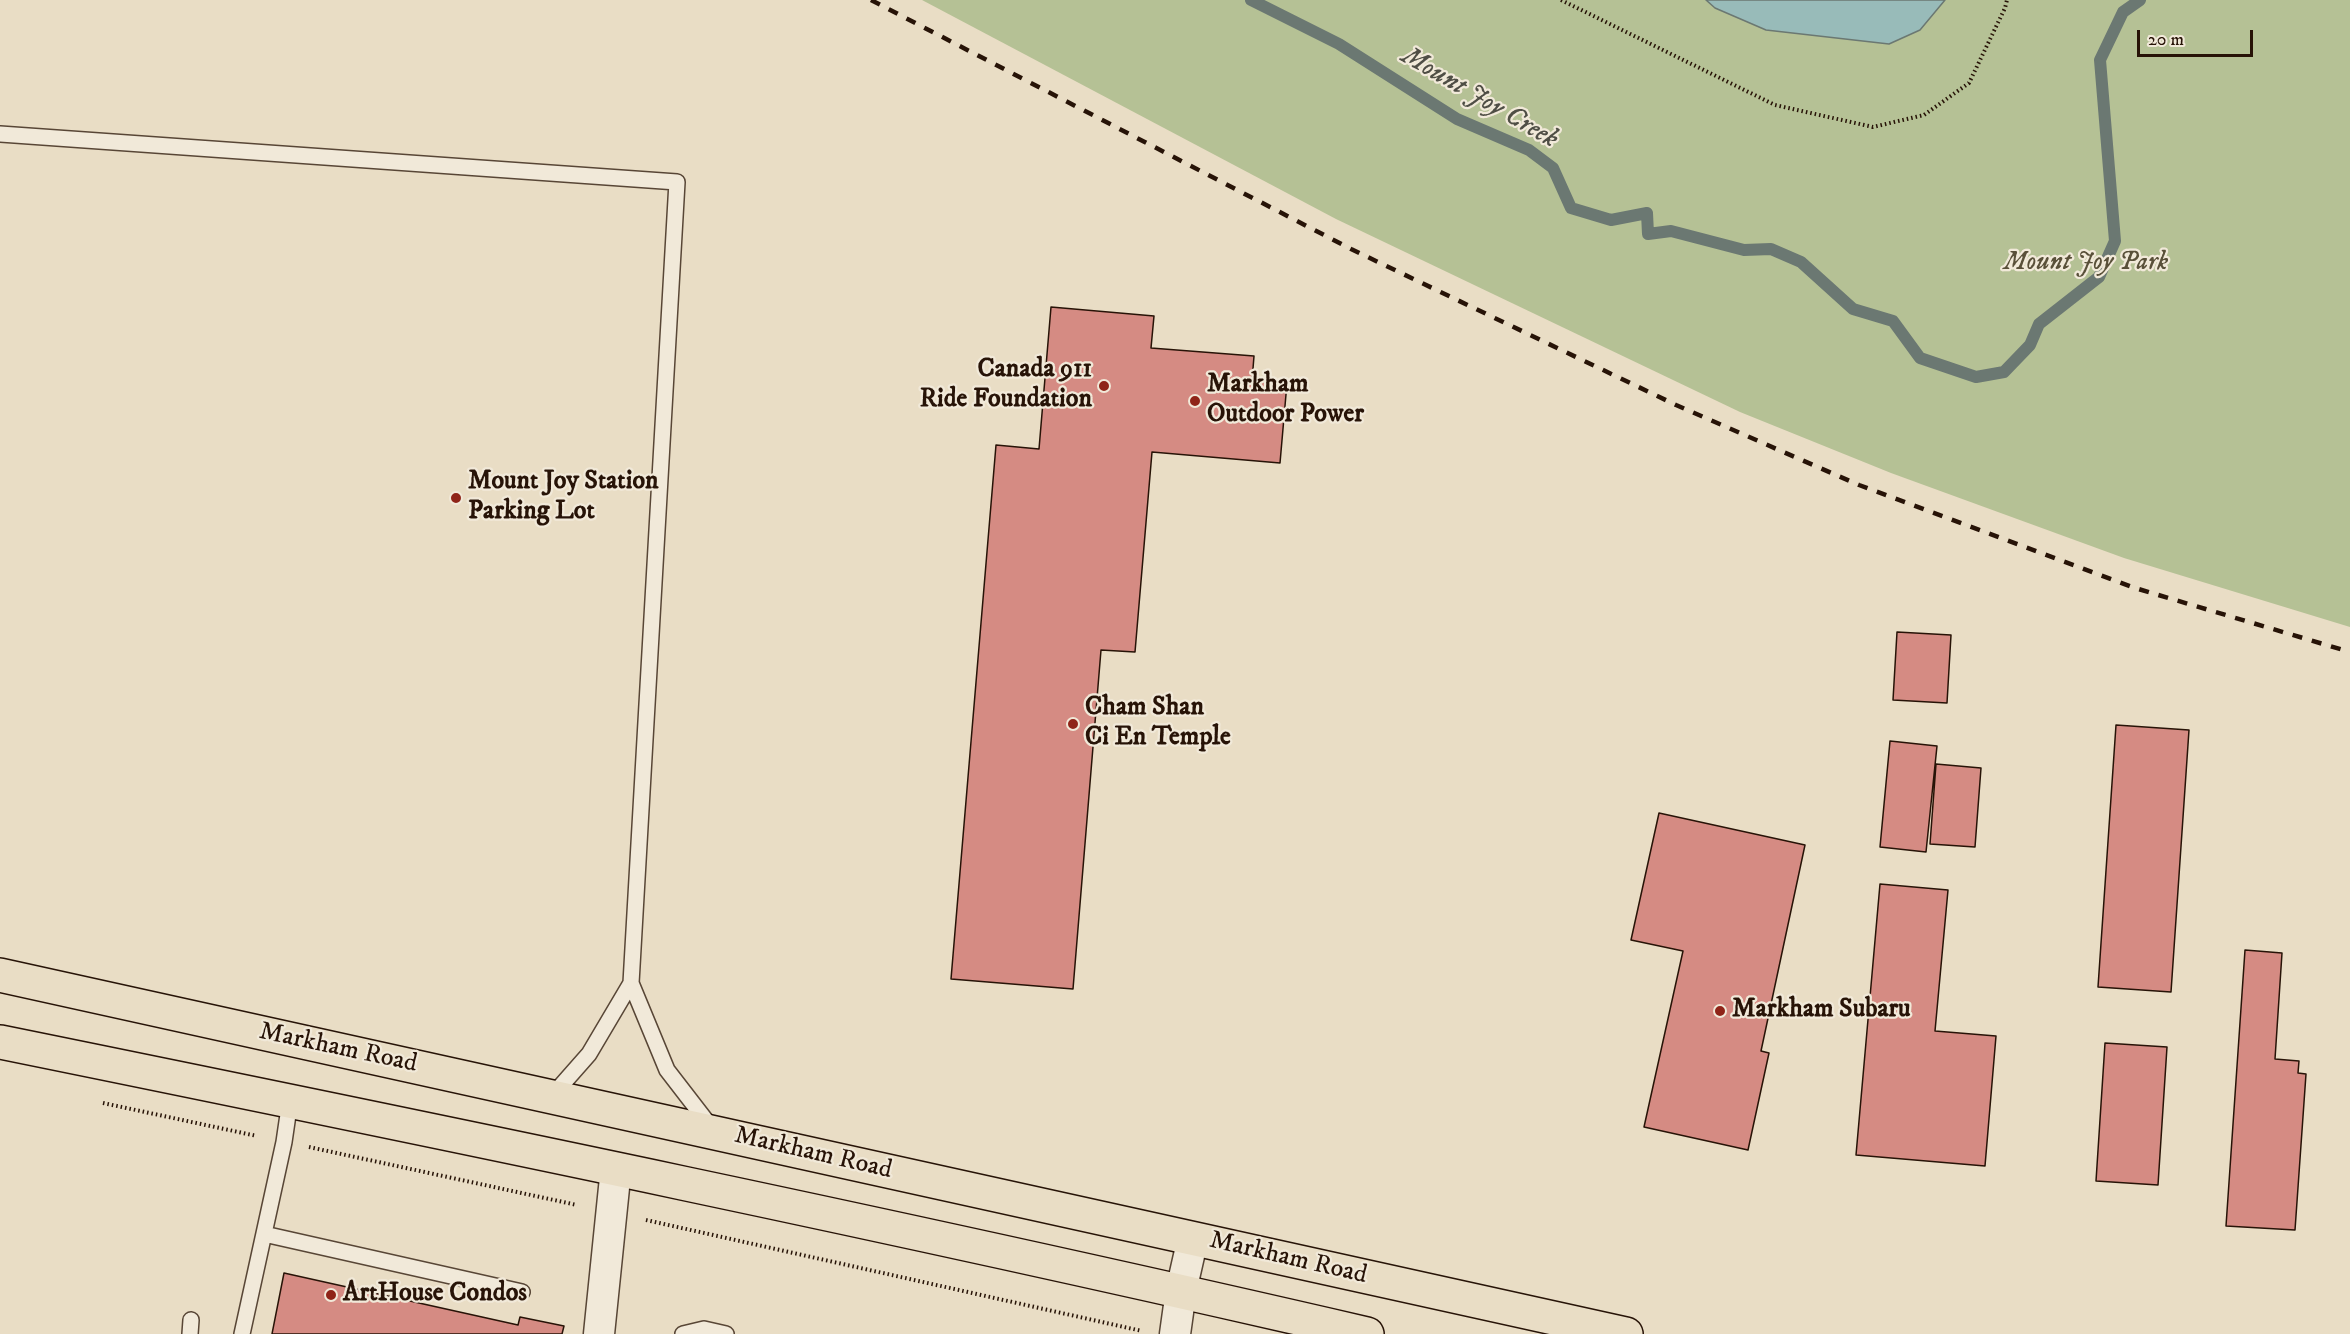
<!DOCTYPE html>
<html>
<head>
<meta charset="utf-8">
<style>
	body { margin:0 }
	#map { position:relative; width:2350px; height:1334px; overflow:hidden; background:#e9ddc5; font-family:"IM FELL DW Pica",serif }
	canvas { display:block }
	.scale { position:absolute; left:2137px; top:30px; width:116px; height:27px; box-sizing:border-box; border:3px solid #271307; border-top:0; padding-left:8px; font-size:18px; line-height:21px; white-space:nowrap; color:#271307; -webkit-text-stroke:4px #f1e9d9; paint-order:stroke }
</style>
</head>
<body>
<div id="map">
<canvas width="2350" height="1334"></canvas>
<div class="scale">20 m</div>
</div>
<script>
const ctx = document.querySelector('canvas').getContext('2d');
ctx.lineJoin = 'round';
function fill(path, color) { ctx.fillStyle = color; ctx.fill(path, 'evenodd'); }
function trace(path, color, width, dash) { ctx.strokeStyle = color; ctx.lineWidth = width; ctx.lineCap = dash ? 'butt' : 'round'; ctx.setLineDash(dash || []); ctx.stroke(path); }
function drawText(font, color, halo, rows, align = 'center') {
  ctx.font = font + ' "IM FELL DW Pica",serif'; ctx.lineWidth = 4.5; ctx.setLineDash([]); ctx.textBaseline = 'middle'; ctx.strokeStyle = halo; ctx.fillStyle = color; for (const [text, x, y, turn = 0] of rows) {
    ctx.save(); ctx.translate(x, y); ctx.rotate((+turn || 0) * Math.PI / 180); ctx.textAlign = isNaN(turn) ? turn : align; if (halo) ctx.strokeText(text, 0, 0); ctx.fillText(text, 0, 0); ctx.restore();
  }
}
fill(new Path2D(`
	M922 0H2350V627L2124 558 1891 473 1740 412 1336 219Z`), '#b5c195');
const water = new Path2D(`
	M1706 0H1945L1920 30 1889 44 1766 30 1715 8Z`);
fill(water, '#98bbb9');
trace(water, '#6b7872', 1.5);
trace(new Path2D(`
	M1251 0 1339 44 1457 119 1529 150 1553 168 1571 208 1611 220 1647 213 1648 234 1671 231 1744 250 1771 249 1801 262 1853 309 1893 321 1920 358 1976 377 2004 372 2030 345 2039 324 2099 277 2115 241 2100 60 2123 12 2140 0`), '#6b7872', 12);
const building = new Path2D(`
	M1051 307 1154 316 1151 348 1254 356 1252 381 1287 383 1280 463 1152 452 1135 652 1101 650 1073 989 951 979 996 445 1039 449Z
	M1897 632 1951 635 1947 703 1893 700Z
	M2116 725 2189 730 2171 992 2098 987Z
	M1890 741 1937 746 1926 852 1880 847Z
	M1936 764 1981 768 1975 847 1930 844Z
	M1659 813 1805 845 1761 1051 1769 1053 1748 1150 1644 1127 1683 951 1631 940Z
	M1880 884 1948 890 1935 1031 1996 1036 1985 1166 1856 1155Z
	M2245 950 2282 953 2275 1059 2299 1061 2298 1073 2306 1074 2295 1230 2226 1226Z
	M2105 1043 2167 1047 2158 1185 2096 1181Z
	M284 1273 518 1325 520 1317 564 1326 562 1334H272Z`);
fill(building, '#d58b83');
trace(building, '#271307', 1.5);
const service = new Path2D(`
	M0 134 677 182 631 983 667 1070 711 1127
	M552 1096 589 1054 631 983
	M264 1234 522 1292
	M190 1334 191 1320
	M242 1334 284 1142 290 1101
	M683 1334 704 1329 726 1334`);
const minor = new Path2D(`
	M599 1334 616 1168
	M1175 1334 1181 1291 1193 1238`);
const primary = new Path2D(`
	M0 975 1626 1334
	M0 1042C457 1135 913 1229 1367 1334`);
trace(service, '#584636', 18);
trace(minor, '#584636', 33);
trace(primary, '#271307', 36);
trace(new Path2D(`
	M1561 0 1775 105 1873 127 1924 115 1969 83 2005 8 2007 0
	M103 1103 257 1136
	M309 1147 577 1205
	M646 1220 1142 1331`), '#271307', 4, [1.5, 3]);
trace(service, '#f1e9d9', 15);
trace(minor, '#f1e9d9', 30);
trace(primary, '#e9ddc5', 33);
trace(new Path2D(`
	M871 0 1351 249 1676 405 1859 485 2135 588 2350 652`), '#271307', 4.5, [10, 10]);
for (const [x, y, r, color] of [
	[1104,386,6,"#8f2418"],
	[1195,401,6,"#8f2418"],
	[456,498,6,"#8f2418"],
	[1073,724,6,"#8f2418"],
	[1720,1011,6,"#8f2418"],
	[331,1295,6,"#8f2418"]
]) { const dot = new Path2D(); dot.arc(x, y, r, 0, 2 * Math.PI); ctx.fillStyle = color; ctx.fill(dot); trace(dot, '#f1e9d9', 2); }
drawText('italic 26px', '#595039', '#f1e9d9', [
	["Mount Joy Park",2086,264]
]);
drawText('bold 26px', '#271307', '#f1e9d9', [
	["Canada 911",1092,371,"right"],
	["Ride Foundation",1092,401,"right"],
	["Markham",1207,386],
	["Outdoor Power",1207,416],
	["Mount Joy Station",468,483],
	["Parking Lot",468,513],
	["Cham Shan",1085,709],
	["Ci En Temple",1085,739],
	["Markham Subaru",1732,1011],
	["ArtHouse Condos",343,1295]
], 'left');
drawText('26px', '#271307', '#f1e9d9', [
	["Markham Road",338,1049,12],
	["Markham Road",813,1154,13],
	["Markham Road",1288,1259,13]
]);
drawText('italic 27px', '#4f4e45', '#f1e9d9', [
	["Mount Joy Creek",1479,99,30]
]);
</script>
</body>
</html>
